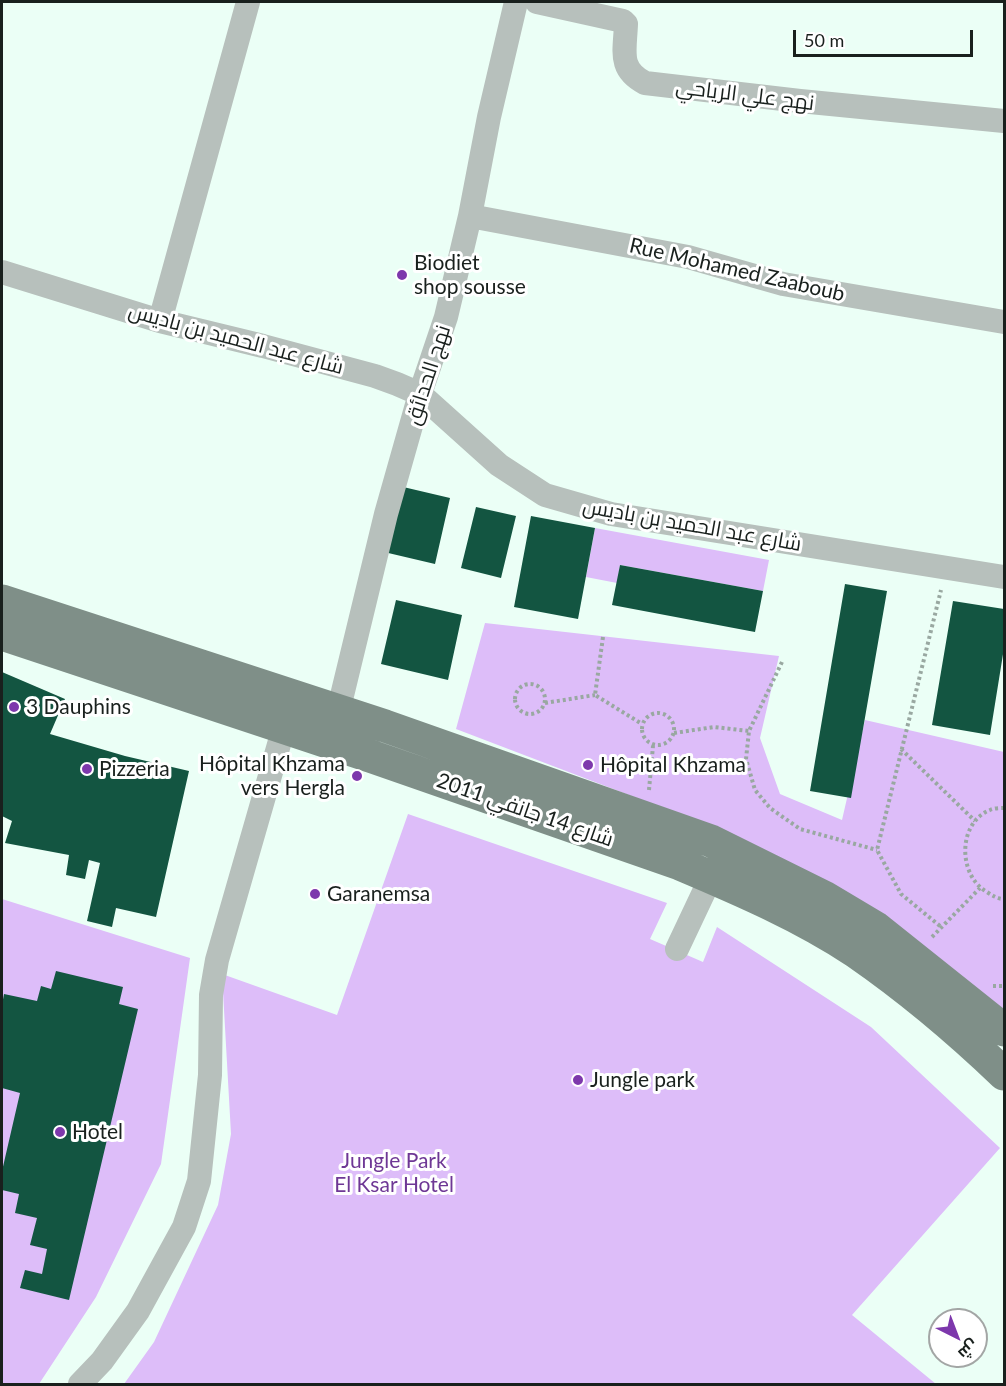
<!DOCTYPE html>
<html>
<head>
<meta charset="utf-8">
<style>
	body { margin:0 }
	#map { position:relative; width:1006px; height:1386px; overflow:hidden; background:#ebfff6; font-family:Lato,Cairo,sans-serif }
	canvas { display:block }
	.frame { position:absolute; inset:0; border:3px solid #19201d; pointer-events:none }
	.north { position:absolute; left:928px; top:1308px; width:60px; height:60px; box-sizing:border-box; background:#fff; border:2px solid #a3a6a5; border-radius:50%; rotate:138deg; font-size:16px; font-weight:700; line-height:24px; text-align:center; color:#19201d }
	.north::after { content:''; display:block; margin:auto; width:21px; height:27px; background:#7d38ac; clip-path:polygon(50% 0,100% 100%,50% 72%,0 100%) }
	.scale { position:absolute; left:793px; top:30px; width:180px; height:27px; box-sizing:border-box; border:3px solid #19201d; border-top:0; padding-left:8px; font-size:18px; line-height:21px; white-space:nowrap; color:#19201d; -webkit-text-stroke:4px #fff; paint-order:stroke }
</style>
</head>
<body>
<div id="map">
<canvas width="1006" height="1386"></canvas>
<div class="frame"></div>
<div class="north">ش</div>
<div class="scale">50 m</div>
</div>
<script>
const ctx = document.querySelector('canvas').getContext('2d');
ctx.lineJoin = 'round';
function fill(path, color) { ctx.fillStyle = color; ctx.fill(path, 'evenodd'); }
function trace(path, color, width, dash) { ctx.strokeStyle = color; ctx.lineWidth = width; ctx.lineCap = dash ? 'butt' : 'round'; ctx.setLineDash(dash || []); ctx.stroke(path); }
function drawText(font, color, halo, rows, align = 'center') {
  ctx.font = font + ' Lato,Cairo,sans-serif'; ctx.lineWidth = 6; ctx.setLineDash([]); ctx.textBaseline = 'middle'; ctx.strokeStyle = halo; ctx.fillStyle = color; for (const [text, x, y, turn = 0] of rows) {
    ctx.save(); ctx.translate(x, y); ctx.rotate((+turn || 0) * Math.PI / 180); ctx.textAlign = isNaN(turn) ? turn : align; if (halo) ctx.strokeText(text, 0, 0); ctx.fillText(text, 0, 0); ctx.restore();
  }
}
fill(new Path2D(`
	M595 528 769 560 763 591 620 565 617 583 586 577Z
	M485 623 779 656 760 738 780 794 842 820 865 720 1004 752V1016L718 829 456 729Z
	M408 814 667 903 650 939 703 962 717 927 871 1027 1000 1148 852 1315 936 1384H124L154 1342 218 1205 231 1134 222 974 337 1015Z
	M2 899 190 958 161 1164 96 1297 39 1384H2Z`), '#ddbdf9');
fill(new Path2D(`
	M399 486 450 498 435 564 384 552Z
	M476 507 516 516 501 578 461 568Z
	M531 516 595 528 578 619 514 607Z
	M620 565 763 591 755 632 612 605Z
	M845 584 887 591 851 798 810 791Z
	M396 600 462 615 448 680 381 664Z
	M953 601 1004 609V648L990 735 932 725Z
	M2 672 65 699 50 734 125 756 189 771 156 917 116 908 112 927 87 921 100 863 89 860 85 879 66 875 69 855 5 843 12 821 2 816Z
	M56 971 123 987 119 1004 138 1009 69 1300 20 1288 25 1270 42 1274 47 1249 30 1245 37 1218 15 1213 19 1194 2 1190V1171L20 1093 2 1088V1005L4 994 37 1001 41 986 51 989Z`), '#135541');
trace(new Path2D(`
	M603 637 595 695 642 724
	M782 662 749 731 746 759 755 790 770 808 800 829 877 850
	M515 699a15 15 0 1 1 30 0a15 15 0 1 1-30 0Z
	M545 703 595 695
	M642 729a16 16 0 1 1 32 0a16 16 0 1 1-32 0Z
	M674 733 714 727 749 731
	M901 749 975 821
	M649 790 653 746
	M1004 808C1000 808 994 808 990 810 957 823 958 876 987 892 993 896 998 899 1004 899
	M940 926 901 894 877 850 941 590
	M932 937 980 888
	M993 986H1004`), '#99a8a1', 4, [3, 3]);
trace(new Path2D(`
	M537 2 623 21 626 24C625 51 618 69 645 83L800 101 1004 121
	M470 216 688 257 783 284 1004 322
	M2 272 160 321 263 346 375 376 397 384 420 394 499 465 545 495 611 514 1004 577
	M160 321 248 2
	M338 712 386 514 420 394 446 317 470 216 489 117 516 2
	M677 949 711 877
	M80 1384 102 1361 138 1311 184 1227 199 1181 210 1075 211 995 217 960 284 727`), '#b7c0bc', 24);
trace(new Path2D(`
	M2 601 385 726 711 841 824 897 876 928 1004 1030
	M2 634 373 757 680 864C739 889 802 916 856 952 908 988 958 1030 1004 1074`), '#7f8f88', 33);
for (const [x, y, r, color] of [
	[402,275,6,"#7d38ac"],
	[14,707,6,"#7d38ac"],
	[588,765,6,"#7d38ac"],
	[87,769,6,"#7d38ac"],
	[357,776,6,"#7d38ac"],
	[315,894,6,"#7d38ac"],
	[578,1080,6,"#7d38ac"],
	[60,1132,6,"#7d38ac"]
]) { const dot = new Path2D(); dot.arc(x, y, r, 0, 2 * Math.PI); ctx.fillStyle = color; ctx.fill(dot); trace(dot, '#fff', 2); }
drawText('21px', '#19201d', '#fff', [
	["نهج علي الرياحي",745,95,7],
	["Rue Mohamed Zaaboub",737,270,13],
	["شارع عبد الحميد بن باديس",236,339,15],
	["نهج الحدائق",428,375,-72],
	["شارع عبد الحميد بن باديس",692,525,10],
	["شارع 14 جانفي 2011",525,810,19]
]);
drawText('21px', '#19201d', '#fff', [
	["Biodiet",414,263],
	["shop sousse",414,287],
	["3 Dauphins",26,707],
	["Hôpital Khzama",345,764,"right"],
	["vers Hergla",345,788,"right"],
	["Hôpital Khzama",600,765],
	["Pizzeria",99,769],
	["Garanemsa",327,894],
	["Jungle park",590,1080],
	["Hotel",72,1132]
], 'left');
drawText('21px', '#6e3795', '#fff', [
	["Jungle Park",394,1161],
	["El Ksar Hotel",394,1185]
]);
</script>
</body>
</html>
